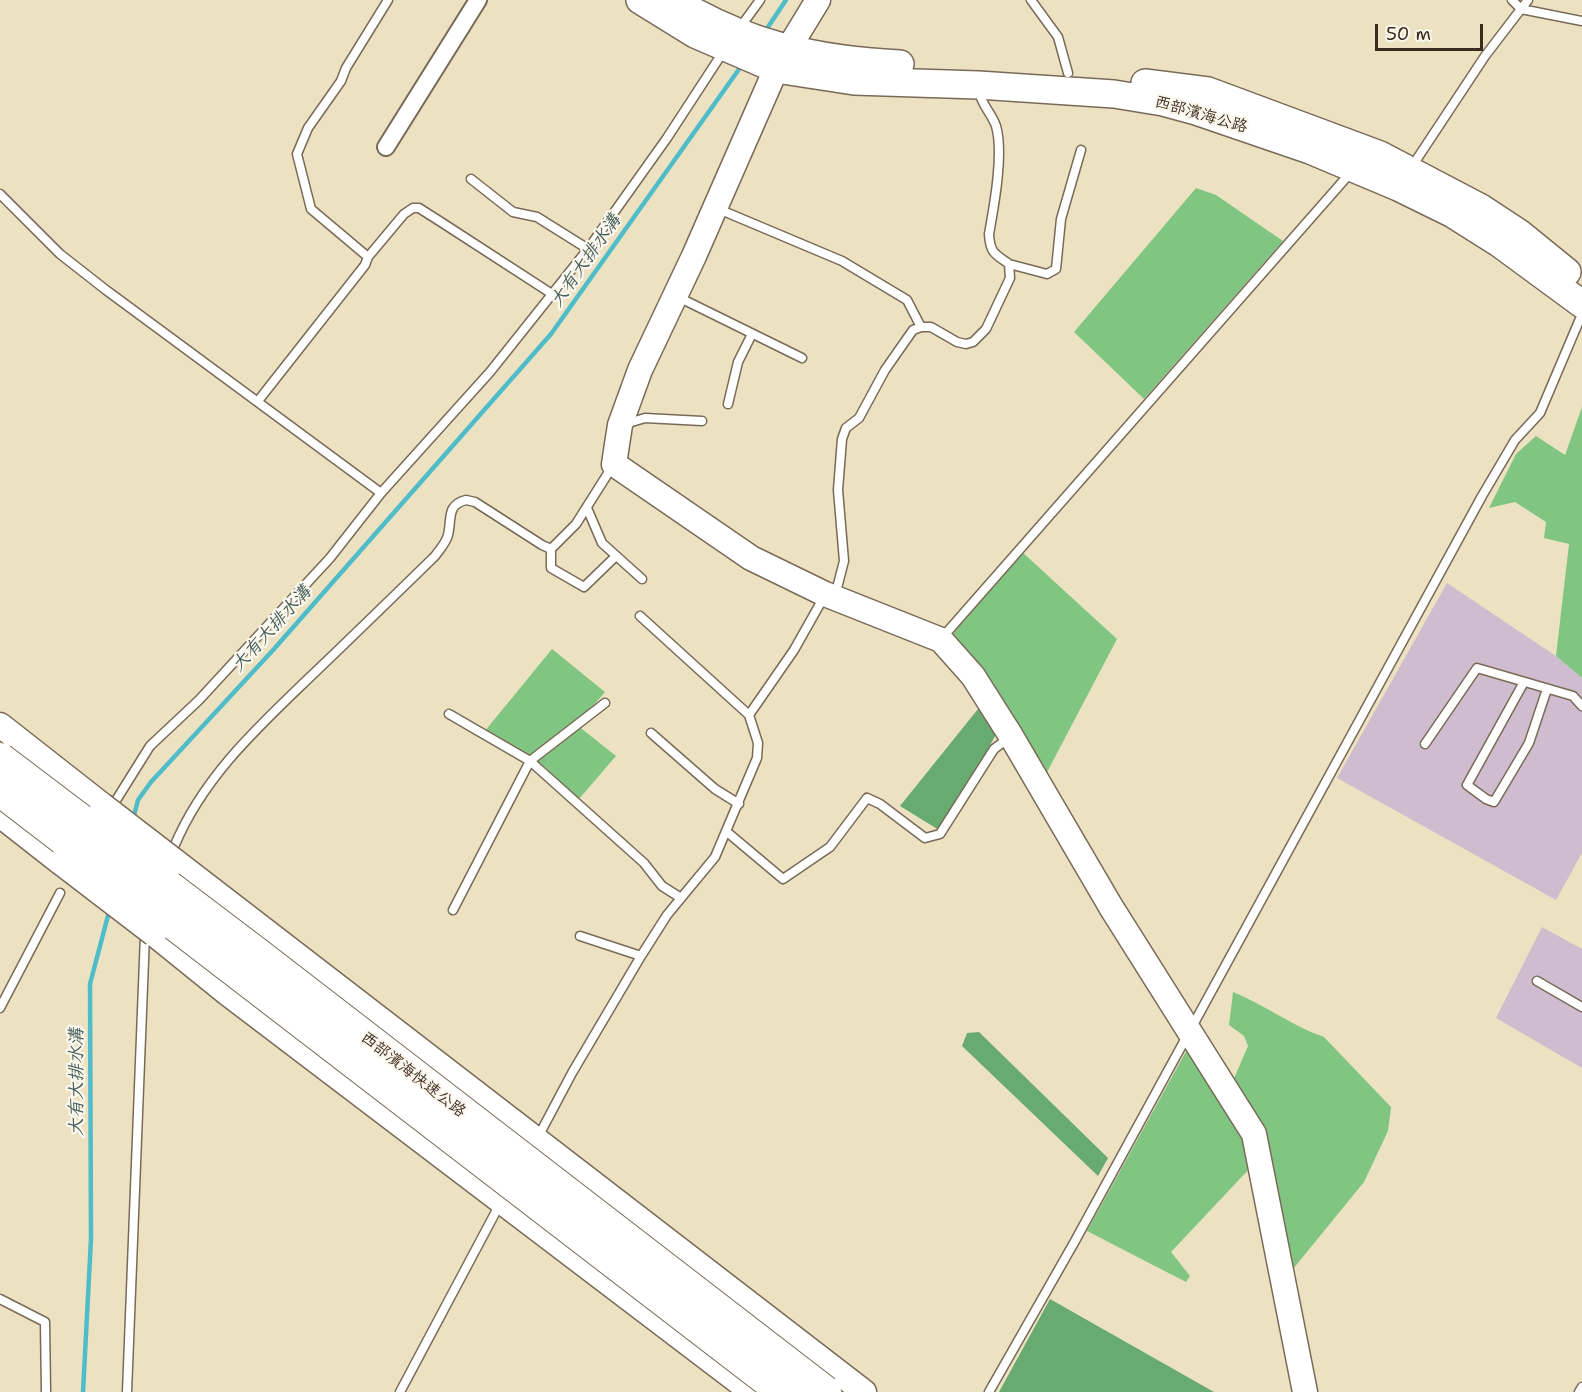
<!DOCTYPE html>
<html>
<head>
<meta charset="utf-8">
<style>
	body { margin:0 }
	#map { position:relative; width:1582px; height:1392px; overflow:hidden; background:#ece2c1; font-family:"Shantell Sans",sans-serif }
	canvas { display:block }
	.scale { position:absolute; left:1375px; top:24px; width:108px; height:27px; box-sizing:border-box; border:3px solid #3b2a1e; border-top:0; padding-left:8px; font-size:18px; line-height:21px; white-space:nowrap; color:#3b2a1e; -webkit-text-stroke:4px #fbf7ec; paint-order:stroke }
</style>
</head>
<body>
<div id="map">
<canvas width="1582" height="1392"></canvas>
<div class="scale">50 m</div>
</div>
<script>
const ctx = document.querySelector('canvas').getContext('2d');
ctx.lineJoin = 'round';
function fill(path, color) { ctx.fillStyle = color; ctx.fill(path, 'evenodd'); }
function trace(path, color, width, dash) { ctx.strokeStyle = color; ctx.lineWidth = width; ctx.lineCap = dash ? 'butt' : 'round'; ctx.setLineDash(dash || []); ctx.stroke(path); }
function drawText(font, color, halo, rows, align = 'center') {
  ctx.font = font + ' "Shantell Sans","LXGW WenKai TC",sans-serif'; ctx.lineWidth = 4.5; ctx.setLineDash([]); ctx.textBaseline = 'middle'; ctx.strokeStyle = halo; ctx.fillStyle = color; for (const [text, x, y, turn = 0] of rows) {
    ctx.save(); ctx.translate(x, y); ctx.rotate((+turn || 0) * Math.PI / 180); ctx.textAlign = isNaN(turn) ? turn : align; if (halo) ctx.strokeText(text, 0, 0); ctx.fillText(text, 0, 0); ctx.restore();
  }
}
fill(new Path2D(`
	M1447 583 1556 656 1582 678V853L1556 900 1337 778Z
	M1542 927 1582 949V1068L1496 1018Z`), '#cfbdcf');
fill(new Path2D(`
	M1196 188 1216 195 1283 241 1144 399 1074 332Z
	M1582 407V678L1556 656 1569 544 1544 538 1546 522 1515 502 1489 508 1516 454 1536 436 1565 455Z
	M1021 551 1117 639 1045 776 947 641Z
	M552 649 605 692 577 725 616 756 579 799 545 767 521 760 480 737Z
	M1233 992C1265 1005 1292 1026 1324 1037L1391 1107 1388 1131 1364 1182 1293 1269 1232 1083 1248 1046 1244 1036 1229 1025Z
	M1189 1046 1239 1123 1252 1166 1171 1252 1190 1276 1186 1282 1087 1231Z`), '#80c682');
fill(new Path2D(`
	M978 709 996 734 954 816 939 830 900 806Z
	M979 1032 1108 1158 1098 1176 962 1046 967 1033Z
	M1050 1299 1214 1392H999Z`), '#68ab70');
trace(new Path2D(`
	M764 33 786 0
	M133 819 138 800 151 782 274 649 551 334 742 65
	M83 1392 91 1239 90 984 110 908`), '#4fbcca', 4.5);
const lane = new Path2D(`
	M1031 0 1058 37 1068 73
	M1528 0 1521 9 1582 21
	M739 29 760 0
	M1411 168 1485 56 1521 9 1512 0
	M471 179 513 212 537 217 588 249
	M0 194 60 254 106 290 381 493
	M716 208 842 261 907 300 921 327
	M368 257 311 209 297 154 308 128 341 81 346 68 388 0
	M1009 264 1047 274 1056 269 1061 219 1081 150
	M676 296 802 358
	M258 401 365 265 368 257 404 214 413 208H419L441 222 552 294
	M728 404 738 362 752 334
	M625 424 645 418 702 421
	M587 508 602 543 642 579
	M551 549V568L584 587 616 556
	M835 596 844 561 838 490 842 439 846 428 859 418 885 370 913 330 921 327H931L957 342 966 344 973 342 986 329 1010 278 1009 264C995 254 990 253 989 234 994 206 1004 153 996 126 991 112 981 105 978 88
	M640 616 749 715
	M941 639 1352 171
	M1524 682 1467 785 1486 799 1494 802 1529 743 1547 689
	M449 714 530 761 644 863 662 886 681 898
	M651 733 715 789 739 804
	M1425 744 1477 668 1573 696 1582 706
	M115 802 150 746 199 700 330 558 381 493 490 372 588 249 667 138 725 49
	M727 832 783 879 830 847 867 798 880 804 925 838 940 834 994 749 1010 737
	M174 847C203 777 257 728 310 677 352 637 394 596 435 556 440 549 446 543 448 535 452 519 446 505 466 500L475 502 542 545 551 549 576 524 612 467
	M453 910 530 761 605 703
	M580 936 641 956
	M1537 981 1582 1007
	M0 1008 60 893
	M537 1139 572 1073 641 956 667 915 715 857 757 758 758 743 749 715 794 650 825 595
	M0 1299 45 1322 46 1392
	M127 1392 145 935
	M400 1392 501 1202
	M989 1392 1075 1241 1482 496 1515 440 1540 413 1582 314
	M1579 1392 1582 1387`);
const street = new Path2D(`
	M386 147 478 0`);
const secondary = new Path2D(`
	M818 0 776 69 694 256 640 370 620 425 614 464 751 558 825 594 941 640 973 676 1011 736 1111 907 1254 1134 1305 1392
	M0 725 102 805
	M0 815 60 862
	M176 862 864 1392
	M154 934 227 993 752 1392`);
const primary = new Path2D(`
	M640 0 695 34 776 69 854 81 978 85 1114 94 1163 102 1196 111 1310 150 1398 187 1453 214 1499 243 1582 304
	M674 0C745 44 817 60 900 64
	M1145 83 1208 91 1380 155 1481 208 1519 233 1567 272`);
trace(lane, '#796a57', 11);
trace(street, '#796a57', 20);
trace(secondary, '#796a57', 27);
trace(primary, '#796a57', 30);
trace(lane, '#fff', 8);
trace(street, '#fff', 16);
trace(secondary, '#fff', 24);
trace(primary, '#fff', 27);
const secondaryBridge = new Path2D(`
	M102 805 176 862
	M60 862 154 934`);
const highwayBridge = new Path2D(`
	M0 759 256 953 825 1392
	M0 790 783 1392`);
trace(secondaryBridge, '#796a57', 27, []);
trace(highwayBridge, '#796a57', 34, []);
trace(secondaryBridge, '#fff', 24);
trace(highwayBridge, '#fff', 32);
drawText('16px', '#3b2a1e', '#fbf7ec', [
	["西部濱海公路",1201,115,16],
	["西部濱海快速公路",413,1075,38]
]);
drawText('italic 18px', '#425d5a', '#fbf7ec', [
	["大有大排水溝",586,261,-55],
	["大有大排水溝",272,629,-48],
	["大有大排水溝",77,1082,-90]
]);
</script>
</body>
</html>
